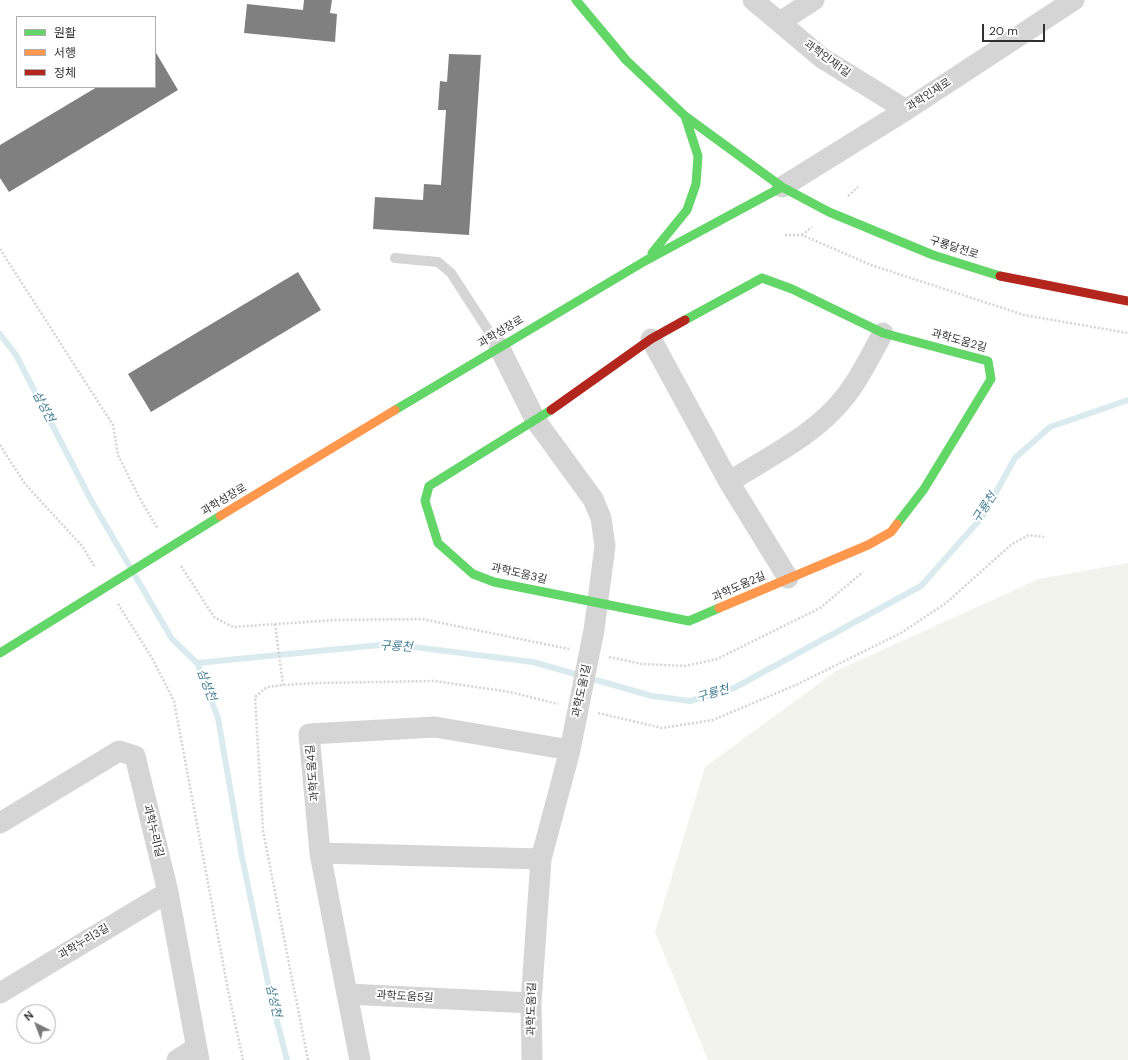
<!DOCTYPE html>
<html>
<head>
<meta charset="utf-8">
<style>
	body { margin:0 }
	#map { position:relative; width:1128px; height:1060px; overflow:hidden; background:#fff; font-family:"DM Sans","Noto Sans KR",sans-serif }
	canvas { display:block }
	.legend { position:absolute; left:16px; top:16px; width:140px; height:72px; box-sizing:border-box; background:#fff; border:1px solid #adadad; margin:0; padding:5px 7px; list-style:none; font-size:12px; color:#313131 }
	.legend li { display:flex; align-items:center; gap:8px; height:20px }
	.legend b { width:20px; border:1px solid #adadad }
	.north { position:absolute; left:16px; top:1004px; width:40px; height:40px; box-sizing:border-box; background:#fff; border:1px solid #adadad; border-radius:50%; rotate:318deg; font-size:11px; font-weight:700; line-height:16px; text-align:center; color:#313131 }
	.north::after { content:''; display:block; margin:auto; width:14px; height:18px; background:#797979; clip-path:polygon(50% 0,100% 100%,50% 72%,0 100%) }
	.scale { position:absolute; left:982px; top:24px; width:63px; height:18px; box-sizing:border-box; border:2px solid #313131; border-top:0; padding-left:5px; font-size:12px; line-height:14px; white-space:nowrap; color:#313131; -webkit-text-stroke:3px #fff; paint-order:stroke }
</style>
</head>
<body>
<div id="map">
<canvas width="1128" height="1060"></canvas>
<ul class="legend">
<li><b style="height:5px;background:#63d668"></b>원활</li>
<li><b style="height:5px;background:#ff974d"></b>서행</li>
<li><b style="height:5px;background:#b3261e"></b>정체</li>
</ul>
<div class="north">N</div>
<div class="scale">20 m</div>
</div>
<script>
const ctx = document.querySelector('canvas').getContext('2d');
ctx.lineJoin = 'round';
function fill(path, color) { ctx.fillStyle = color; ctx.fill(path, 'evenodd'); }
function trace(path, color, width, dash) { ctx.strokeStyle = color; ctx.lineWidth = width; ctx.lineCap = dash ? 'butt' : 'round'; ctx.setLineDash(dash || []); ctx.stroke(path); }
function drawText(font, color, halo, rows, align = 'center') {
  ctx.font = font + ' "DM Sans","Noto Sans KR",sans-serif'; ctx.lineWidth = 4; ctx.setLineDash([]); ctx.textBaseline = 'middle'; ctx.strokeStyle = halo; ctx.fillStyle = color; for (const [text, x, y, turn = 0] of rows) {
    ctx.save(); ctx.translate(x, y); ctx.rotate((+turn || 0) * Math.PI / 180); ctx.textAlign = isNaN(turn) ? turn : align; if (halo) ctx.strokeText(text, 0, 0); ctx.fillText(text, 0, 0); ctx.restore();
  }
}
fill(new Path2D(`
	M1128 563V1060H708L655 932 705 767 836 671 1039 579Z`), '#f1f3ec');
trace(new Path2D(`
	M0 334 16 355 91 500 172 639 197 663 218 718 242 857 272 1002 287 1060
	M197 663 390 644 533 662 652 696 690 701 734 688 921 586 983 516 1015 458 1050 427 1128 400`), '#daebf0', 6);
fill(new Path2D(`
	M304 0H332L330 13 337 14 335 42 244 33 247 4 303 10Z
	M155 51 178 90 9 192 0 178V145L97 87H155Z
	M449 54 481 55 469 235 373 229 375 197 423 200 424 184 441 185 446 110H438L440 81 447 82Z
	M298 272 321 310 151 412 128 374Z`), '#808080');
trace(new Path2D(`
	M848 196 858 187
	M785 235H802L871 265 1024 315 1128 333
	M802 235 812 227
	M0 249 113 425 118 455 140 499 158 529
	M0 445 25 484 82 546 95 567
	M181 566 214 617 233 627 336 620 422 619 569 649
	M118 604 152 658 174 701 228 990 243 1060
	M275 624 283 685
	M609 657 642 664 685 666 717 659 820 608 863 572
	M598 713 662 728 713 720 798 684 901 633 946 603 1012 544 1029 535 1044 537
	M308 1060 263 831 255 697 267 687 283 685 316 683 435 681 510 692 558 704`), '#d4d4d4', 2.5, [2, 2]);
trace(new Path2D(`
	M395 258 438 262 451 273 499 347`), '#d5d5d5', 10);
trace(new Path2D(`
	M753 0 822 58 906 110
	M780 22 814 0
	M782 187 906 110 1074 0
	M651 339 729 482 788 578
	M499 347 536 421 593 499 601 518 605 546 594 630 570 750 541 859 531 1003 532 1060
	M729 482C768 457 815 435 844 398 860 379 871 354 883 333
	M0 823 119 751 135 756 168 892 199 1060
	M320 853 347 994
	M541 859 320 853 309 734 435 727 570 750
	M0 993 168 892
	M177 1060 196 1048
	M360 1060 347 994 531 1003`), '#d5d5d5', 21);
trace(new Path2D(`
	M576 0 626 60 685 116 782 187 829 212 933 255 1000 276
	M652 253 687 210 696 184 698 156 685 116
	M762 278 792 289 883 333 988 361 991 379 924 489 897 524
	M685 320 762 278
	M395 410 645 261 782 187
	M551 410 429 486 425 501 438 543 473 574 494 582 689 621 719 608
	M0 653 220 516`), '#63d668', 9);
trace(new Path2D(`
	M220 516 395 410
	M719 608 868 545 891 532 897 524`), '#ff974d', 9);
trace(new Path2D(`
	M1000 276 1128 301
	M551 410 651 339 685 320`), '#b3261e', 9);
drawText('11px', '#313131', '#fff', [
	["과학인재1길",827,59,36],
	["과학인재로",929,95,-33],
	["구룡달전로",954,248,18],
	["과학성장로",501,332,-31],
	["과학도움2길",959,341,16],
	["과학성장로",224,500,-31],
	["과학도움3길",519,574,13],
	["과학도움2길",739,587,-24],
	["과학도움1길",582,691,-78],
	["과학도움4길",313,773,-95],
	["과학누리1길",153,831,76],
	["과학누리3길",84,942,-31],
	["과학도움5길",405,997,3],
	["과학도움1길",532,1009,-89]
]);
drawText('italic 12px', '#417c92', '#fff', [
	["삼성천",43,407,62],
	["구룡천",985,508,-57],
	["구룡천",396,647,3],
	["삼성천",206,685,69],
	["구룡천",713,694,-17],
	["삼성천",273,1001,77]
]);
</script>
</body>
</html>
